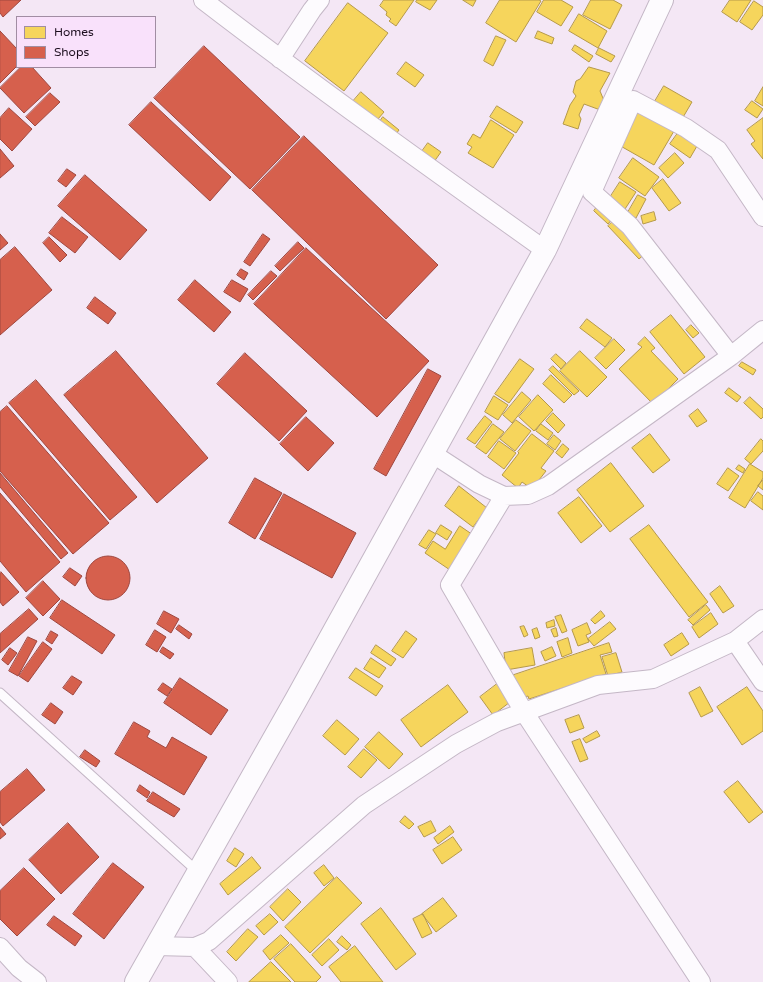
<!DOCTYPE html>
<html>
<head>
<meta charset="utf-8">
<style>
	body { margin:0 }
	#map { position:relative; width:763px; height:982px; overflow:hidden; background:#f4e7f5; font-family:"Varela Round",sans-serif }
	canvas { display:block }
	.legend { position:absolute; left:16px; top:16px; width:140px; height:52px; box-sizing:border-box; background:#f9e1fb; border:1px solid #a18da3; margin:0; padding:5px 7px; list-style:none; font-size:12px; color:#1c0e1e }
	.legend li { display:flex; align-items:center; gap:8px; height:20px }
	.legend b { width:20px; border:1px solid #a18da3 }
</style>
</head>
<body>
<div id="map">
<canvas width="763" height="982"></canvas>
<ul class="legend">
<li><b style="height:11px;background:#f6d55c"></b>Homes</li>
<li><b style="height:11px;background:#d6604d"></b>Shops</li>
</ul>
</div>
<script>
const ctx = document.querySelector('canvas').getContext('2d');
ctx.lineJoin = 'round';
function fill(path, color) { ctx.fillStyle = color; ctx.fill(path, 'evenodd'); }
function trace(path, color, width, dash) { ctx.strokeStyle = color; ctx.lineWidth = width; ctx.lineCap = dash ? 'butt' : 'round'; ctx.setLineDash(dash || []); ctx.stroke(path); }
const homes = new Path2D(`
	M384 0H414L396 26 389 21 391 19 386 15 387 12 380 6Z
	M417 0H437L430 10 416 2Z
	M463 0H476L473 6Z
	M500 0H539L541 1 516 42 486 23Z
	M544 0H561L573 7 561 26 537 12Z
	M591 0H613L622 5 610 29 583 15Z
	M730 0H751L737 22 722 12Z
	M754 1 763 7V15L752 30 740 22Z
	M348 3 388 33 344 91 305 61Z
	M579 14 607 31 598 48 569 31Z
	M538 31 554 38 552 44 535 38Z
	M496 36 506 40 493 66 484 61Z
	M575 45 593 56 589 62 572 50Z
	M599 48 615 56 611 62 596 54Z
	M406 62 424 75 415 87 397 74Z
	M589 67 610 73 600 91 605 103 603 111 584 104 579 115 581 119 578 129 563 124 570 105 576 96 573 92 576 81 580 79Z
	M664 86 692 102 682 119 654 103Z
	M763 87V106L755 101Z
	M361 92 384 112 372 126 349 106Z
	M752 101 763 109 757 118 745 110Z
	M497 106 523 122 516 133 490 117Z
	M637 110 674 131 654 165 617 144Z
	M383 117 399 130 393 138 377 126Z
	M763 118V159L751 144 755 141 747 130Z
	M491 120 514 135 493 168 468 153 472 147 467 144 473 134 480 138Z
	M678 133 697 146 690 158 670 144Z
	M428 143 441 152 431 166 418 157Z
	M675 153 684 163 668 178 659 168Z
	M633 158 659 177 645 196 619 178Z
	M663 179 681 203 669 211 652 188Z
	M620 182 636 192 625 209 609 199Z
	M638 195 646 199 636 218 627 214Z
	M599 204 614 217 608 224 594 211Z
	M654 212 656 220 643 224 641 216Z
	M616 219 647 252 639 259 608 226Z
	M671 315 705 357 684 374 650 332Z
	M587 319 612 338 605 347 580 328Z
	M691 325 699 333 693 338 686 330Z
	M645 337 655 348 651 351 678 379 653 404 619 369 642 347 638 344Z
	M614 339 625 350 606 369 595 358Z
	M580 351 607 377 587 397 560 371Z
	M556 354 566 363 561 369 551 359Z
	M520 359 534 369 509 403 495 394Z
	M742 362 756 370 753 375 739 366Z
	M553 366 579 391 574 395 549 370Z
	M551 375 572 395 564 403 543 384Z
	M729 388 741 397 737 402 725 393Z
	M522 392 531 400 512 423 503 415Z
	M538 395 553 410 534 431 519 417Z
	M494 396 508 405 498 420 485 412Z
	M750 397 763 409V417L761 419 744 403Z
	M698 409 707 421 697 427 689 416Z
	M553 413 565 425 558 433 546 421Z
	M485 416 492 422 475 444 467 439Z
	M516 420 531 431 515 451 500 439Z
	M493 424 504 432 486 454 476 447Z
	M541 424 553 433 548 440 536 431Z
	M532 434 554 451 541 468 546 471 532 489 522 482 518 488 502 475 519 453 518 452Z
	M650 434 670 460 653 473 632 448Z
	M554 435 561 441 555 450 547 444Z
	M761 439 763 441V451L751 464 745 459Z
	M499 441 516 453 504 469 488 457Z
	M563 444 569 449 562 458 556 453Z
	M611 463 644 506 610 532 577 490Z
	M750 464 763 472V478L745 508 729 498Z
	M739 465 745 469 743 473 736 469Z
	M728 468 739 476 728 491 717 484Z
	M763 480V490L758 486Z
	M459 486 487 508 473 527 445 506Z
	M758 492 763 496V510L751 501Z
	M579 497 602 526 581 543 558 513Z
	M441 525 452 532 447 540 436 533Z
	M649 525 708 602 689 617 630 539Z
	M460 526 476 537 453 572 425 553 433 541 445 549Z
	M429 530 436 534 426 549 419 545Z
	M720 586 734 606 723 613 710 594Z
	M706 605 710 610 693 625 688 620Z
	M601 611 605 616 595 624 591 620Z
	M711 613 718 624 699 638 692 627Z
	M561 615 567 631 562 633 555 617Z
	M554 620 555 626 547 628 546 623Z
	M610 622 616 629 594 646 588 639Z
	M587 623 591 633 586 635 589 642 578 646 572 630Z
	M524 626 528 635 524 637 520 627Z
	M537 628 540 637 535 639 532 630Z
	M556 628 558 636 554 637 551 630Z
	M406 631 417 639 403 658 392 651Z
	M682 633 689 644 671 656 664 645Z
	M568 638 572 653 562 657 557 642Z
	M609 643 612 652 600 655 606 674 529 699 528 696 518 699 511 676Z
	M376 645 396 659 391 666 371 653Z
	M552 647 556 656 545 661 541 652Z
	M532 648 535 665 506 670 504 653Z
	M616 653 622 672 608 676 602 657Z
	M371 658 386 668 379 678 364 669Z
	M356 668 383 686 376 696 349 678Z
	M501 681 514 699 493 715 480 697Z
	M448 685 468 712 421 747 401 720Z
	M700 687 713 711 701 717 689 693Z
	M747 687 763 711V731L742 745 717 707Z
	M579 715 584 728 570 733 565 720Z
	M337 720 359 739 345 755 323 736Z
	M597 731 600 736 586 743 583 739Z
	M379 732 403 754 389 769 365 747Z
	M580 739 588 759 580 762 572 742Z
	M364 749 377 760 361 778 348 767Z
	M738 781 763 812 749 823 724 792Z
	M405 816 414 824 409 829 400 822Z
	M431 821 436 831 424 837 418 827Z
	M450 826 454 832 438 844 434 838Z
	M453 837 462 850 442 864 433 850Z
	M235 848 244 854 236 867 227 861Z
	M252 857 261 868 228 895 220 884Z
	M324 865 334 878 324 886 314 873Z
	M337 877 362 903 310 953 285 927Z
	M288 889 301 902 283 921 270 907Z
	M443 898 457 916 436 932 422 914Z
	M381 908 416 954 396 970 361 924Z
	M270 914 278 922 264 935 256 926Z
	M423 914 432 933 422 938 413 919Z
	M248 929 258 937 236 961 227 952Z
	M281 935 289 943 270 960 263 951Z
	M342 936 351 945 347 950 337 942Z
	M329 939 339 950 322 966 312 955Z
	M291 944 321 977 316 982H295L274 959Z
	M355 946 383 982H341L329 967Z
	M271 962 291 982H249Z`);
fill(homes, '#f6d55c');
trace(homes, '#b59949', 1);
const shops = new Path2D(`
	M0 0H21L3 17 0 13Z
	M0 31 17 49V66L0 83Z
	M204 46 300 137 250 189 154 98Z
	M21 67H32L51 88 24 113 0 88Z
	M50 93 60 102 35 126 26 117Z
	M151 102 231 177 210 201 129 125Z
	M9 108 32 129 12 151 0 139V118Z
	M304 136 438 265 386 319 252 190Z
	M0 149 14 166 0 178Z
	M67 169 76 175 66 187 58 181Z
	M85 175 147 230 120 260 58 206Z
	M62 217 88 237 75 253 49 233Z
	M0 234 8 243 0 250Z
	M263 234 270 239 250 266 244 262Z
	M49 237 67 255 60 262 43 243Z
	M298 242 304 248 280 271 275 266Z
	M15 247 52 290 0 335V260Z
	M306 248 429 361 377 417 254 304Z
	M241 269 248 273 244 280 237 275Z
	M271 271 277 276 253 300 248 295Z
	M195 280 231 312 214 332 178 300Z
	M232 280 248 289 240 302 224 292Z
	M95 297 116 313 108 324 87 308Z
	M116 351 208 458 157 503 64 395Z
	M245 353 307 411 279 441 217 384Z
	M428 369 441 376 386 476 374 469Z
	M36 380 137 497 110 520 9 403Z
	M7 406 109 523 73 554 0 471V412Z
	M306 417 334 443 308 471 280 444Z
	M0 473 68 553 61 559 0 487Z
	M255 478 282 493 255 539 229 523Z
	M0 493 60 562 26 592 0 561Z
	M284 494 356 533 332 578 260 539Z
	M86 578a22 22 0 1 1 44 0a22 22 0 1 1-44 0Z
	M70 568 82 576 75 586 63 577Z
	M1 572 19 592 3 606 0 602V573Z
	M43 581 60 599 43 616 26 598Z
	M62 600 115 635 102 654 50 618Z
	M29 609 38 619 0 653V634Z
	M164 611 179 619 171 633 157 624Z
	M179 625 192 634 189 639 176 629Z
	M155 630 166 637 157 652 146 645Z
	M51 631 58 635 52 644 46 640Z
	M28 637 37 641 18 676 9 671Z
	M43 642 52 649 28 682 19 676Z
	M163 647 174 654 170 659 160 652Z
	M10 648 17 653 8 665 2 660Z
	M72 676 82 682 73 695 63 688Z
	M180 678 228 710 211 735 164 703Z
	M163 683 172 689 167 696 158 690Z
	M51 703 63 712 55 724 42 715Z
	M134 722 150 731 147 737 166 748 172 737 207 757 184 795 115 754Z
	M85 750 100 761 96 767 80 757Z
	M27 769 45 790 3 826 0 822V792Z
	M140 785 150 792 147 798 137 791Z
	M153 792 180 809 174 817 147 801Z
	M68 823 99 857 61 894 29 860Z
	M0 827 6 834 0 839Z
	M113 863 144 887 104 939 73 914Z
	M24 868 55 899 17 936 0 919V891Z
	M54 916 82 936 75 946 47 925Z`);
fill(shops, '#d6604d');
trace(shops, '#9e473f', 1);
const service = new Path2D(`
	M0 693 198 872`);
const minor = new Path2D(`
	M203 0C315 86 430 168 545 250
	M280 59 312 10 320 0
	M731 356 630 226 592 192 633 100 686 128 718 150 763 217
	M433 454 479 484 504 496 528 495 548 486 731 356 763 330
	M504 496 450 585 524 712 701 982
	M735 641 763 682
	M156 946 195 947 209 941 364 805 456 744 497 722 598 685 653 679 735 641 763 619
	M0 947 19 968 37 982
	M195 947 228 982`);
const tertiary = new Path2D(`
	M136 982 297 698 545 250 662 0`);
trace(service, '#c4b7c6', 11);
trace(minor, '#c4b7c6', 20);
trace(tertiary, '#c4b7c6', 24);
trace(service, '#fdfbfe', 9);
trace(minor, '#fdfbfe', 18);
trace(tertiary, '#fdfbfe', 22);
</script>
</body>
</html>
